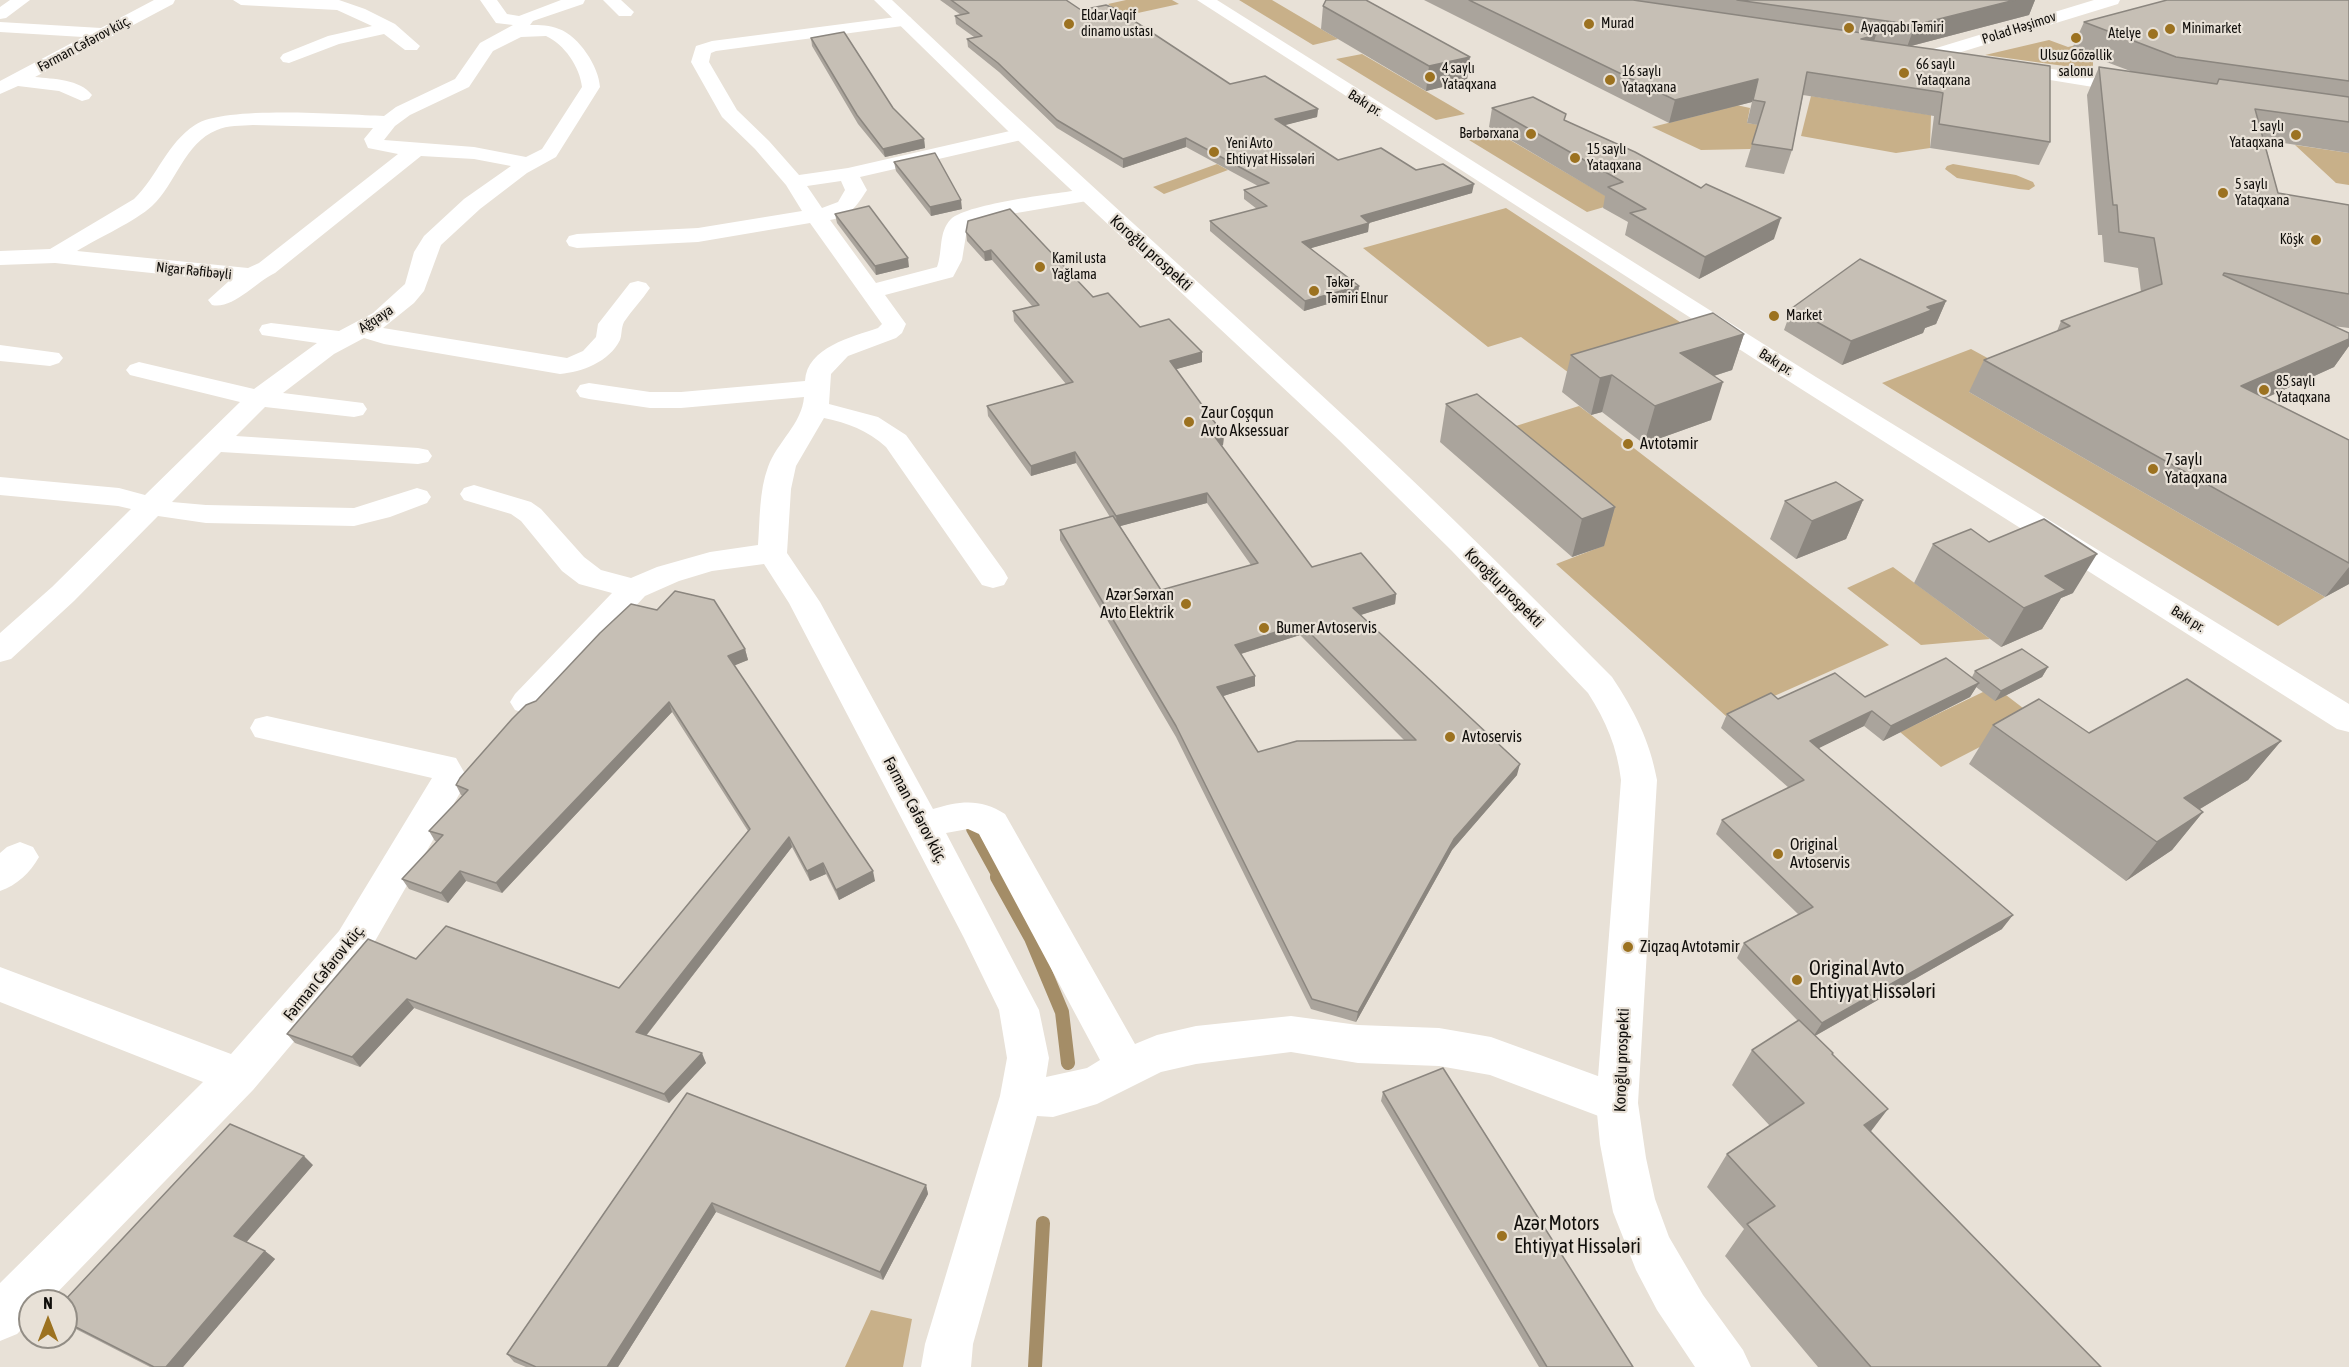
<!DOCTYPE html>
<html>
<head>
<meta charset="utf-8">
<style>
	body { margin:0 }
	#map { position:relative; width:2349px; height:1367px; overflow:hidden; background:#e8e1d7; font-family:"Asap Condensed",sans-serif }
	canvas { display:block }
	.north { position:absolute; left:18px; top:1289px; width:60px; height:60px; box-sizing:border-box; background:#e8e1d7; border:2px solid #928d85; border-radius:50%; rotate:0deg; font-size:16px; font-weight:700; line-height:24px; text-align:center; color:#100e0b }
	.north::after { content:''; display:block; margin:auto; width:21px; height:27px; background:#9c7220; clip-path:polygon(50% 0,100% 100%,50% 72%,0 100%) }
</style>
</head>
<body>
<div id="map">
<canvas width="2349" height="1367"></canvas>
<div class="north">N</div>
</div>
<script>
const ctx = document.querySelector('canvas').getContext('2d');
ctx.lineJoin = 'round';
function fill(path, color) { ctx.fillStyle = color; ctx.fill(path, 'evenodd'); }
function trace(path, color, width, dash) { ctx.strokeStyle = color; ctx.lineWidth = width; ctx.lineCap = dash ? 'butt' : 'round'; ctx.setLineDash(dash || []); ctx.stroke(path); }
function drawText(font, color, halo, rows, align = 'center') {
  ctx.font = font + ' "Asap Condensed",sans-serif'; ctx.lineWidth = 4.5; ctx.setLineDash([]); ctx.textBaseline = 'middle'; ctx.strokeStyle = halo; ctx.fillStyle = color; for (const [text, x, y, turn = 0] of rows) {
    ctx.save(); ctx.translate(x, y); ctx.rotate((+turn || 0) * Math.PI / 180); ctx.textAlign = isNaN(turn) ? turn : align; if (halo) ctx.strokeText(text, 0, 0); ctx.fillText(text, 0, 0); ctx.restore();
  }
}
fill(new Path2D(`
	M1126 0H1172L1179 4 1124 16 1108 4Z
	M1239 0H1272L1338 39 1313 45Z
	M2089 29 2156 54 2159 62 2093 53V70L1985 55 2049 40 2068 47 2092 41 2075 33Z
	M1362 54 1465 114 1436 120 1336 59Z
	M1811 96 1931 115 1930 148 1896 153 1801 136Z
	M1732 104 1750 108 1747 123 1793 130 1750 149 1701 150 1652 127 1716 111Z
	M1493 130 1618 203 1587 212 1464 137Z
	M2295 145 2349 153V185L2336 183Z
	M1217 164 1228 170 1164 194 1153 187Z
	M1953 164 2016 175 2033 182 2035 186 2029 190 2019 189 1957 178 1945 169 1947 166Z
	M1506 208 1715 345 1585 385 1521 337 1488 347 1363 248Z
	M1971 349 2015 373 1969 392 2325 597 2278 626 1882 383Z
	M1579 406 1591 415 1889 645 1727 717 1556 564 1603 546 1478 438Z
	M1893 567 1990 639 1921 645 1847 588Z
	M1983 692 2006 695 2036 718 1941 767 1900 732Z
	M871 1310 912 1319 903 1367H845Z`), '#c8b089');
trace(new Path2D(`
	M971 829 998 878`), '#a48d67', 10);
trace(new Path2D(`
	M997 877 1031 938 1062 1012 1068 1063
	M1035 1367 1043 1223`), '#a48d67', 14);
fill(new Path2D(`
	M10 0H30L6 18 0 19V7Z
	M154 0H175L173 4 35 77C53 79 80 79 92 95L89 99 82 101 59 91 18 86 0 94V81L83 37 0 32V22L101 28Z
	M233 0H339L365 9 395 24 420 46 417 50H405L384 34 339 44 289 63 283 62 280 58 283 54 328 36 372 26 337 10 241 5Z
	M480 0H497L507 14 519 16 561 0H585L583 4 533 21 530 25C540 25 550 25 559 29 579 36 599 67 600 87L556 157 527 173 480 209 441 245 424 291 414 303 383 328 567 358 583 351 596 337 598 324 630 283 638 281 646 283 650 288C642 300 632 310 624 322 621 328 622 335 620 340 609 362 582 372 560 374L384 344 364 338 334 354 283 393 363 403 367 409 363 415 354 417 265 407 236 436 418 448 428 450 432 456 428 462 418 464 221 452 172 502 206 505 354 508 417 488 427 491 431 497 427 503 390 517 354 526 206 523 158 516 74 601 11 659 0 662V633L52 587 131 509 118 506 0 495V477L119 488 145 495 240 402 130 375 126 370 130 365 139 362 254 389 317 343 262 335 259 330 262 325 271 323 339 331 373 313 405 284 414 252 424 236 464 199 511 166 474 159 421 156 275 273C256 282 232 310 212 305L208 300 229 281 55 263 0 265V251L50 249 134 199C157 177 167 143 195 125 225 105 344 115 384 116L396 107 455 79 480 43 513 25 496 23ZM546 36C564 44 580 67 582 87L542 149 526 157 474 147 384 140 395 126 410 115 469 87 493 51 521 37ZM253 125 373 128 364 139 368 148 398 154 259 263 248 268 77 251C98 238 136 221 152 206 176 184 184 143 217 130 227 125 242 126 253 125Z
	M603 0H621L634 12 631 16H619Z
	M1197 0H1217L1816 377 2349 704V732L2337 729 1798 387Z
	M2094 0H2120L2118 4 1932 61H1920L1917 57 1920 53Z
	M904 16 910 17 913 21 910 25 716 51 711 53 709 62 737 110 769 141 799 175 848 168 1023 128 1030 130 1033 134 1030 138 860 177 867 190C856 207 850 216 830 220L876 283 937 267C943 252 938 232 951 219 969 203 1060 193 1087 189L1095 190 1098 195 1095 200 1087 201 999 216 967 229 962 260 953 277 885 295 906 324 902 333 896 338 848 356 831 374 829 404 878 417 906 435 1004 571 1008 578 1004 585 993 588 982 585 886 447C867 430 848 423 824 418L796 466 791 489 787 553 820 602 933 809C959 801 981 798 1005 814L1135 1044 1157 1035 1196 1026 1291 1016 1358 1025 1439 1028 1491 1037 1617 1083 1632 1089 1638 1103 1632 1117 1617 1123 1490 1075 1439 1066 1358 1063 1291 1052 1196 1064 1161 1072 1097 1104 1053 1117 1037 1116 973 1344 971 1367H921L925 1344 1000 1096 1007 1058 999 1010 964 938 789 603 764 564 712 571 679 581 645 596 539 710 527 714 515 710 510 702 515 694 612 593 579 584 562 571 521 521 511 514 464 500 460 494 464 488 474 485 531 502 541 509 584 557 601 570 631 578 657 567 710 552 758 545C760 520 759 491 768 467 777 442 802 424 804 397L681 408H650L589 399 580 397 576 391 580 385 589 383 650 392H681L805 381C807 347 852 337 878 328L882 324 810 223 698 242 577 248 569 246 566 241 569 236 577 234 698 228 802 211 786 185 755 149 722 117 691 62 696 46 712 41ZM841 181 845 190 838 202 822 208 807 186ZM968 829 979 834 1100 1060 1087 1068 1046 1077 1049 1058 1039 1010 946 833Z
	M2007 62 2136 82 2143 84 2145 88 2143 92 2136 94 2001 72 1998 68 2001 64Z
	M0 345 59 353 63 358 59 363 50 366 0 361Z
	M267 716 456 758 468 779 367 955 253 1090 49 1301H30V1321L17 1334 0 1341V1283L203 1082 0 1002V967L231 1054 339 931 432 778 255 737 250 728 255 719Z
	M20 842 33 847 39 857C30 873 17 885 0 891V853L7 847Z`), '#fff');
fill(new Path2D(`
	M874 0H892C1044 145 1202 284 1356 427 1443 508 1528 592 1612 677 1634 710 1650 741 1657 780L1638 1103 1646 1158 1655 1199 1669 1237 1703 1295 1743 1350 1751 1367H1695L1657 1310 1636 1270 1613 1212 1600 1144 1596 1103 1621 780C1617 747 1606 721 1588 693L1451 550 1339 440 1007 130Z`), '#fff');
fill(new Path2D(`
	M940 0H1066L1081 10 1230 84 1318 109 1317 117 1284 125 1338 160 1416 170 1472 193 1369 223 1368 232 1311 248 1358 295 1304 311 1210 231V221L1257 209 1244 199V190L1258 186 1186 147 1123 168 1057 128 999 72 968 47 967 39 974 37 956 24 955 16 961 15Z
	M1424 0H2035L2029 15 1911 46 2050 142 2039 165 1930 148 1934 116 1803 95 1792 150 1784 174 1745 167 1758 125 1747 123 1752 102 1669 123Z
	M2349 0V153L2264 140 2278 193 2349 205V328L2333 326 2349 333V346L2334 367 2266 398 2349 440V584L2325 597 1969 392 1984 360 2057 331 2061 321 2141 292 2138 268 2104 262 2102 235H2098L2087 95 2099 67 2133 72 2072 49 2084 22Z
	M1323 6 1467 81 1426 91 1321 29Z
	M811 38 893 108 924 139 925 148 885 157 858 124 812 46Z
	M1492 108 1565 120 1774 239 1699 279 1625 235 1628 222 1603 208 1605 196 1489 127Z
	M894 162 962 209 931 216 896 171Z
	M835 214 909 267 876 275 837 223Z
	M966 232 1093 297 1140 327 1202 352V362L1176 369 1224 435 1223 445 1222 446 1312 567 1396 594 1395 604 1361 615 1517 775 1452 850 1356 1022 1311 1009 1176 737 1060 540V530L1110 517 1076 463 1031 476 988 416 987 406 1066 384 1014 321 1013 311 1032 306 992 260 985 261 967 241ZM1207 503 1251 565 1161 590 1120 526ZM1300 635 1404 740 1258 752 1223 696 1255 686V676L1241 654Z
	M1946 301 1936 324 1925 328 1923 333 1842 365 1784 330 1792 308Z
	M1744 334 1732 370 1714 376 1711 420 1644 444 1602 412 1591 415 1562 392 1571 355Z
	M1446 404 1615 507 1604 546 1572 557 1440 442Z
	M1863 500 1846 539 1796 559 1770 539 1785 501Z
	M1989 542 2073 593 2061 598 2042 629 2001 647 1914 583 1933 544Z
	M745 649 748 660 734 665 875 881 839 900 826 874 810 881 792 847 646 1036 706 1063 669 1103 414 1008 360 1067 295 1043 287 1034 416 959 619 988 748 831 672 712 502 893 466 881 448 903 409 889 402 879 437 842 435 841 429 831 463 796 461 795 456 785 536 701Z
	M2048 667 2042 677 1995 701 1976 687 1970 697 1883 741 1864 726 1818 748 2002 929 1815 1036 1833 1053 1832 1055 1871 1131 2101 1367H1818L1725 1256 1744 1229 1707 1187 1727 1154 1770 1126 1732 1085 1752 1050 1798 1021 1737 958 1744 943 1799 915 1716 834 1722 820 1789 788 1721 728 1727 714 1778 699 1865 697 1972 677 1975 671Z
	M1993 725 2089 733 2281 741 2248 780 2200 809 2203 812 2172 850 2126 881 1969 764Z
	M1383 1092 1633 1367H1539L1381 1101Z
	M687 1093 926 1185 928 1194 883 1280 716 1212 618 1367H526L514 1362 507 1354Z
	M313 1165 246 1242 265 1251 275 1259 183 1367H150L66 1324V1301Z`), '#aaa49c');
fill(new Path2D(`
	M2015 0H2035L2029 15 1907 47 1915 25Z
	M1876 35 1869 57 1861 39Z
	M1470 57 1467 81 1426 91 1429 66Z
	M1758 79 1752 102 1669 123 1675 100Z
	M1318 109 1317 117 1274 128 1275 119Z
	M1186 138V147L1123 168V159Z
	M924 139 925 148 885 157 883 149Z
	M1474 184 1472 193 1369 223 1368 232 1301 251 1302 242 1361 216Z
	M961 200 962 209 931 216 930 207Z
	M1781 218 1774 239 1699 279 1705 257Z
	M991 250 992 260 985 261 984 252Z
	M908 258 909 267 876 275 875 266Z
	M1359 286 1358 295 1304 311 1305 301Z
	M1946 301 1936 324 1925 328 1923 333 1842 365 1851 341 1927 307Z
	M1744 334 1732 370 1669 390 1680 353Z
	M2349 339V346L2334 367 2221 418 2241 386Z
	M1202 352V362L1170 371V361Z
	M1612 375 1602 412 1591 415 1600 378Z
	M1723 382 1711 420 1644 444 1655 406Z
	M1224 435 1223 445 1215 447V437Z
	M1075 452 1076 463 1031 476V466Z
	M1207 493V503L1117 527 1116 516Z
	M1863 500 1846 539 1796 559 1812 521Z
	M1615 507 1604 546 1572 557 1582 519Z
	M2097 554 2073 593 2061 598 2042 629 2001 647 2024 608 2045 576Z
	M2349 567V584L2325 597Z
	M1396 594 1395 604 1351 618 1353 608Z
	M1301 624 1300 635 1234 656 1235 645Z
	M745 649 748 660 731 667 728 656Z
	M2048 667 2042 677 1995 701 2001 691Z
	M1255 676V686L1217 698V687Z
	M1979 683 1970 697 1883 741 1891 726Z
	M669 702 672 712 502 893 496 883Z
	M1872 711 1864 726 1803 756 1810 741Z
	M2281 741 2248 780 2153 837 2184 798Z
	M1520 764 1517 775 1452 850 1356 1022 1358 1012 1454 839Z
	M2203 812 2172 850 2126 881 2157 842Z
	M789 837 792 847 641 1042 636 1032Z
	M823 863 826 874 810 881 807 871Z
	M460 871 466 881 448 903 441 893Z
	M873 871 875 881 839 900 836 890Z
	M2013 915 2002 929 1813 1037 1822 1023Z
	M407 999 414 1008 360 1067 352 1057Z
	M702 1053 706 1063 669 1103 664 1094Z
	M1888 1109 1862 1143 1864 1125Z
	M304 1156 313 1165 244 1245 234 1236Z
	M926 1185 928 1194 883 1280 880 1272Z
	M712 1203 716 1212 618 1367H607Z
	M265 1251 275 1259 183 1367H166Z`), '#8b867f');
const building = new Path2D(`
	M951 0H1066L1081 10 1106 5 1116 9 1230 84 1265 76 1318 109 1275 119 1338 160 1381 148 1416 170 1443 164 1474 184 1361 216 1369 223 1302 242 1359 286 1305 301 1210 221 1267 206 1244 190 1269 183 1186 138 1123 159 1057 120 998 63 967 39 982 36 955 16 969 13Z
	M1326 0H1366L1470 57 1429 66 1323 6Z
	M1469 0H1633L1876 35 1861 39 2050 66V142L1939 124 1943 93 1939 92 1807 72 1792 150 1752 144 1765 102 1753 100 1758 79 1675 100Z
	M1737 0H2015L1915 25Z
	M2167 0H2349V81L2176 57 2084 22Z
	M844 32 893 108 924 139 883 149 857 115 811 38Z
	M2099 67 2217 84 2219 79 2349 97V122L2255 109 2278 193 2349 205V294L2224 273 2223 275 2349 333V339L2241 386 2349 440V563L1984 360 2070 326 2061 321 2162 284 2154 238 2119 232 2117 205H2113Z
	M1533 97 1566 114 1564 120 1635 152 1701 188 1706 184 1781 218 1705 257 1630 213 1646 209 1608 187 1623 182 1492 108Z
	M935 153 961 200 930 207 894 162Z
	M869 206 908 258 875 266 835 214Z
	M1010 209 1093 297 1108 293 1140 327 1169 319 1202 352 1170 361 1224 435 1215 437 1312 567 1361 553 1396 594 1353 608 1520 764 1454 839 1358 1012 1312 999 1176 726 1060 530 1113 516 1161 590 1258 563 1207 493 1116 516 1075 452 1031 466 987 406 1073 382 1013 311 1039 305 991 250 984 252 966 232 968 221ZM1301 624 1416 740 1297 741 1258 752 1217 687 1255 676 1235 645Z
	M1860 259 1946 301 1927 307 1932 310 1851 341 1792 308Z
	M1713 313 1744 334 1680 353 1723 382 1655 406 1612 375 1600 378 1571 355Z
	M1477 394 1615 507 1582 519 1446 404Z
	M1836 482 1863 500 1812 521 1785 501Z
	M2044 519 2097 554 2045 576 2066 590 2024 608 1933 544 1971 529 1989 542Z
	M675 591 714 600 745 649 728 656 873 871 836 890 823 863 807 871 789 837 636 1032 702 1053 664 1094 407 999 352 1057 287 1034 368 939 416 959 446 926 619 988 750 829 669 702 496 883 460 871 441 893 402 879 443 835 429 831 468 790 456 785 460 778 512 719 526 705 536 701 600 633 631 604 657 610Z
	M2022 649 2048 667 2001 691 1975 671Z
	M1946 658 1979 683 1891 726 1872 711 1810 741 2013 915 1822 1023 1744 943 1813 907 1722 820 1804 780 1727 714 1771 693 1778 699 1835 673 1865 697Z
	M2187 679 2281 741 2184 798 2203 812 2157 842 1993 725 2039 699 2089 733Z
	M1799 1020 1833 1053 1832 1054 1888 1109 1864 1125 2101 1367H1871L1747 1224 1775 1206 1727 1154 1804 1103 1752 1050Z
	M1443 1068 1633 1367H1547L1383 1092Z
	M687 1093 926 1185 880 1272 712 1203 607 1367H536L507 1354Z
	M230 1124 304 1156 234 1236 265 1251 166 1367H154L66 1322V1301H64Z`);
fill(building, '#c6bfb5');
trace(building, '#8b867f', 1.5);
for (const [x, y, r, color] of [
	[1069,24,6,"#9c7220"],
	[1589,24,6,"#9c7220"],
	[1849,28,6,"#9c7220"],
	[2170,29,6,"#9c7220"],
	[2153,34,6,"#9c7220"],
	[2076,38,6,"#9c7220"],
	[1904,73,6,"#9c7220"],
	[1430,77,6,"#9c7220"],
	[1610,80,6,"#9c7220"],
	[1531,134,6,"#9c7220"],
	[2296,135,6,"#9c7220"],
	[1214,152,6,"#9c7220"],
	[1575,158,6,"#9c7220"],
	[2223,193,6,"#9c7220"],
	[2316,240,6,"#9c7220"],
	[1040,267,6,"#9c7220"],
	[1314,291,6,"#9c7220"],
	[1774,316,6,"#9c7220"],
	[2264,390,6,"#9c7220"],
	[1189,422,6,"#9c7220"],
	[1628,444,6,"#9c7220"],
	[2153,469,6,"#9c7220"],
	[1186,604,6,"#9c7220"],
	[1264,628,6,"#9c7220"],
	[1450,737,6,"#9c7220"],
	[1778,854,6,"#9c7220"],
	[1628,947,6,"#9c7220"],
	[1797,980,6,"#9c7220"],
	[1502,1236,6,"#9c7220"]
]) { const dot = new Path2D(); dot.arc(x, y, r, 0, 2 * Math.PI); ctx.fillStyle = color; ctx.fill(dot); trace(dot, '#e8e1d7', 2); }
drawText('14px', '#100e0b', '#e8e1d7', [
	["Eldar Vaqif",1081,16],
	["dinamo ustası",1081,32],
	["Murad",1601,24],
	["Ayaqqabı Təmiri",1861,28],
	["Minimarket",2182,29],
	["Atelye",2141,34,"right"],
	["Ulsuz Gözəllik",2076,56,"center"],
	["salonu",2076,72,"center"],
	["66 saylı",1916,65],
	["Yataqxana",1916,81],
	["4 saylı",1442,69],
	["Yataqxana",1442,85],
	["16 saylı",1622,72],
	["Yataqxana",1622,88],
	["1 saylı",2284,127,"right"],
	["Yataqxana",2284,143,"right"],
	["Bərbərxana",1519,134,"right"],
	["Yeni Avto",1226,144],
	["Ehtiyyat Hissələri",1226,160],
	["15 saylı",1587,150],
	["Yataqxana",1587,166],
	["5 saylı",2235,185],
	["Yataqxana",2235,201],
	["Köşk",2304,240,"right"],
	["Kamil usta",1052,259],
	["Yağlama",1052,275],
	["Təkər",1326,283],
	["Təmiri Elnur",1326,299],
	["Market",1786,316],
	["85 saylı",2276,382],
	["Yataqxana",2276,398]
], 'left');
drawText('14px', '#100e0b', '#e8e1d7', [
	["Polad Həşimov",2019,28,-18],
	["Fərman Cəfərov küç.",84,44,-28],
	["Bakı pr.",1365,103,32],
	["Nigar Rəfibəyli",194,271,6],
	["Ağqaya",376,319,-33],
	["Bakı pr.",1776,362,32],
	["Bakı pr.",2188,619,32]
]);
drawText('16px', '#100e0b', '#e8e1d7', [
	["Koroğlu prospekti",1151,253,42],
	["Koroğlu prospekti",1504,588,45],
	["Fərman Cəfərov küç.",915,810,62],
	["Fərman Cəfərov küç.",324,973,-51],
	["Koroğlu prospekti",1622,1060,-88]
]);
drawText('16px', '#100e0b', '#e8e1d7', [
	["Zaur Coşqun",1201,413],
	["Avto Aksessuar",1201,431],
	["Avtotəmir",1640,444],
	["7 saylı",2165,460],
	["Yataqxana",2165,478],
	["Azər Sərxan",1174,595,"right"],
	["Avto Elektrik",1174,613,"right"],
	["Bumer Avtoservis",1276,628],
	["Avtoservis",1462,737],
	["Original",1790,845],
	["Avtoservis",1790,863],
	["Ziqzaq Avtotəmir",1640,947]
], 'left');
drawText('20px', '#100e0b', '#e8e1d7', [
	["Original Avto",1809,969],
	["Ehtiyyat Hissələri",1809,992],
	["Azər Motors",1514,1224],
	["Ehtiyyat Hissələri",1514,1247]
], 'left');
</script>
</body>
</html>
